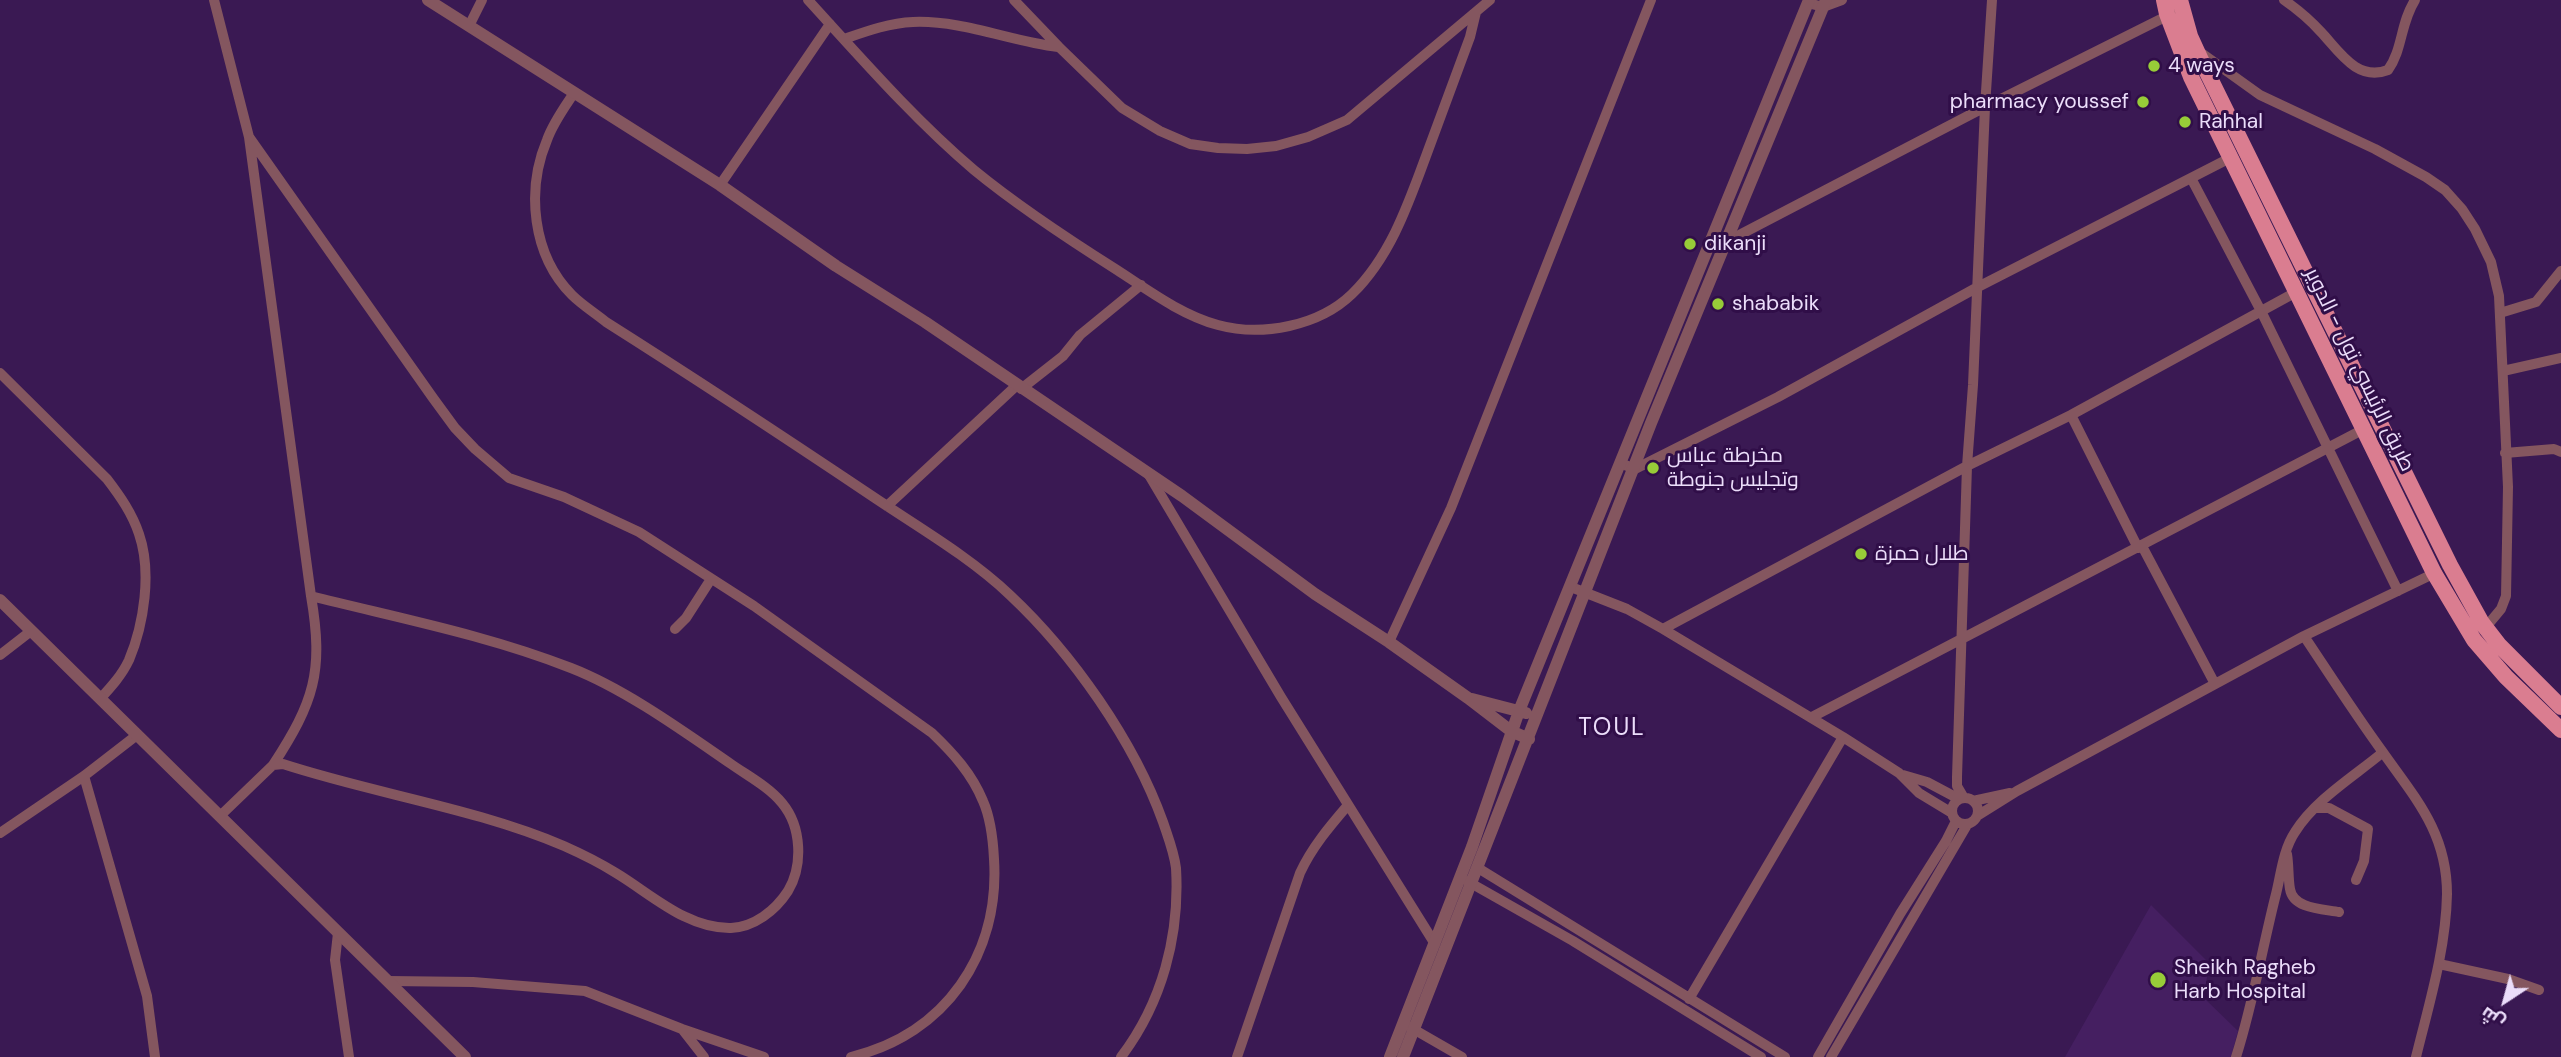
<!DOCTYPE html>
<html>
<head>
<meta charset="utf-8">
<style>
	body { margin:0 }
	#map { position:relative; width:2561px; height:1057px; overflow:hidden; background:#3a1953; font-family:"DM Sans",Cairo,sans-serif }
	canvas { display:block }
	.north { position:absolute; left:2470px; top:966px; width:70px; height:70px; -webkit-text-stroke:5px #300e48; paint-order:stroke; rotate:216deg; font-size:19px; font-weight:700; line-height:28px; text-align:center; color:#ebddfa }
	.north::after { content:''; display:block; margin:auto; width:24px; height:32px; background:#ebddfa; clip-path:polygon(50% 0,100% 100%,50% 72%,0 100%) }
</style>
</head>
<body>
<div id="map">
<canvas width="2561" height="1057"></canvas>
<div class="north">ش</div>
</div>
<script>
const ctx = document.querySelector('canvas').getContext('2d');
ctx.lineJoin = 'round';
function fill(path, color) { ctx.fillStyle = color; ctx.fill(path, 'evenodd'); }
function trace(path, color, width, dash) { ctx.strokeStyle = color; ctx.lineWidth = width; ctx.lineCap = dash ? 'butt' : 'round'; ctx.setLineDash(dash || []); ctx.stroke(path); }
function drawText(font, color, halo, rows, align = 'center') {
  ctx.font = font + ' "DM Sans",Cairo,sans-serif'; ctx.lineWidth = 6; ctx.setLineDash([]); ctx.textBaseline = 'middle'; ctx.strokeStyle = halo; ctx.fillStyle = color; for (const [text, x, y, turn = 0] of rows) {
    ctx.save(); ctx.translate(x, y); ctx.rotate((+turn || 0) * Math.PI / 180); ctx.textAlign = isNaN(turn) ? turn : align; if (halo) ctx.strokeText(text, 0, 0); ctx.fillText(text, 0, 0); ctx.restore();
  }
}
fill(new Path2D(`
	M2151 905 2209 963 2204 998 2238 1031 2231 1057H2065Z`), '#451f61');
trace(new Path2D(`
	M214 0 249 137 433 398 455 428 475 449 509 478 564 497 639 532 754 606 932 733C953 753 972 774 983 801 991 819 993 839 994 859 1000 954 946 1034 851 1057
	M808 0C861 58 914 119 974 170 1019 207 1068 239 1117 270 1148 290 1181 315 1218 325 1262 337 1319 326 1352 294 1390 257 1408 205 1426 156 1441 116 1455 77 1470 37L1476 12
	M1014 0 1059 47 1122 108 1160 131 1190 144 1218 148 1247 149 1276 146 1308 137 1347 120 1490 0
	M2284 0C2297 9 2310 20 2321 32 2339 51 2357 82 2388 70 2403 49 2400 24 2415 0
	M1808 3 1823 7 1842 0
	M469 26 482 0
	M844 39C867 31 889 23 913 22 962 20 1010 41 1058 47
	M2200 52 2260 95 2375 149 2426 177 2445 190 2462 209 2475 229 2491 262 2499 296 2508 487 2506 596 2501 609 2486 627
	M574 93C564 108 553 123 547 140 526 190 532 255 572 295 582 305 595 313 606 322 696 379 784 437 872 496 918 527 970 557 1010 595 1072 653 1134 741 1163 822 1168 837 1174 852 1176 868 1180 936 1162 1003 1121 1057
	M2191 178 2261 311 2398 591
	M720 185 830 24
	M1724 243 1985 107 2181 9
	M2500 313 2536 302 2561 271
	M2503 371 2561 358
	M0 373 107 479C120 496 132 513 139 534 152 572 144 624 129 660 122 675 111 687 100 699
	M1021 389 1063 356 1080 335 1141 285
	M2071 415 2138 548
	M2505 453 2554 449 2561 452
	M1620 463 1635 469 1778 397 1976 288 2230 158
	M1149 475 1281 697 1435 944
	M887 506 1016 386
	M2142 546 2215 684
	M1571 587 1627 609 1663 629 1843 737 1899 773 1919 793 1952 813
	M675 629 686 618 711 579
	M1663 629 1967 466 2071 415 2298 291
	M2304 636C2330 675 2355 714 2382 751 2415 798 2447 832 2447 894 2446 949 2429 1004 2416 1057
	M1389 642 1451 508 1651 0
	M0 655 31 631
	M1812 717 2364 429
	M273 765C314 702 324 672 311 596
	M1903 775 1927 782 1959 799
	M84 776 147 996 155 1057
	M1952 811a13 13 0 1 1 26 0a13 13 0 1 1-26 0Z
	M1964 798 1957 786V777L1967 466 1973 385 1985 107 1992 0
	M1973 801 2010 793
	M2316 808H2329L2368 829 2364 861 2356 880
	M220 816 273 765 283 764C375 794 475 808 564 846 582 854 600 863 616 873 651 894 687 929 731 928 754 927 775 911 788 891 803 866 802 827 782 803 769 787 748 776 731 764 683 731 625 689 571 668 487 635 398 618 311 596L249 137
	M1977 816 2017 791 2304 636 2437 572
	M0 833 84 776 137 735
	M2287 854C2289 866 2288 878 2290 889 2293 909 2323 909 2339 912
	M1478 868 1785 1057
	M1467 881 1573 941 1761 1057
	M338 933 335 960 349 1057
	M2439 964 2508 979 2539 990
	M389 981 473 982 585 991 682 1029 764 1057
	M1689 999 1843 737
	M1408 1026 1462 1057
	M682 1029 704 1057
	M1237 1057 1300 873C1312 847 1330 826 1348 805
	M1818 1057 1900 914 1946 841 1956 821
	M1831 1057 1967 825
	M2236 1057C2253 1004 2262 949 2276 894 2281 874 2283 850 2295 832 2315 800 2353 777 2382 753`), '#84565f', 10);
trace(new Path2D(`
	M428 0 720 185 836 266 925 322 1182 496 1315 594 1389 642 1468 698 1511 731 1529 739
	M0 600 465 1057
	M1472 699 1526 713
	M1390 1057 1472 847 1519 711 1809 0
	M1403 1057 1651 423 1826 0`), '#84565f', 12);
trace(new Path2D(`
	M2164 0 2167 14 2191 77 2434 573 2474 640 2506 677 2561 730
	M2180 0 2190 36 2201 60 2450 565 2482 623 2499 645 2561 707`), '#da7d90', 16);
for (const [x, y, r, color] of [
	[2154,66,7,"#97cc38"],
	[2143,102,7,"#97cc38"],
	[2185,122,7,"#97cc38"],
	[1690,244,7,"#97cc38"],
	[1718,304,7,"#97cc38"],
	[1653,468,7,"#97cc38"],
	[1861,554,7,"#97cc38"],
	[2158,980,9,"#97cc38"]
]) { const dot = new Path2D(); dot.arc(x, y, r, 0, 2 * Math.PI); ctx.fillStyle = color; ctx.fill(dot); trace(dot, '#300e48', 2.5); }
drawText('21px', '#ebddfa', '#300e48', [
	["4 ways",2168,66],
	["pharmacy youssef",2129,102,"right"],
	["Rahhal",2199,122],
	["dikanji",1704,244],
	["shababik",1732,304],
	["مخرطة عباس",1667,456],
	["وتجليس جنوطة",1667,480],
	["طلال حمزة",1875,554],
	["Sheikh Ragheb",2174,968],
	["Harb Hospital",2174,992]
], 'left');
drawText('21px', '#ebddfa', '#300e48', [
	["طريق الرئيسي تول - الدوير",2359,370,64]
]);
ctx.letterSpacing = '2px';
drawText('24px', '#ebddfa', '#300e48', [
	["TOUL",1612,729]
]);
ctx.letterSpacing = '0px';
</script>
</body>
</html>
